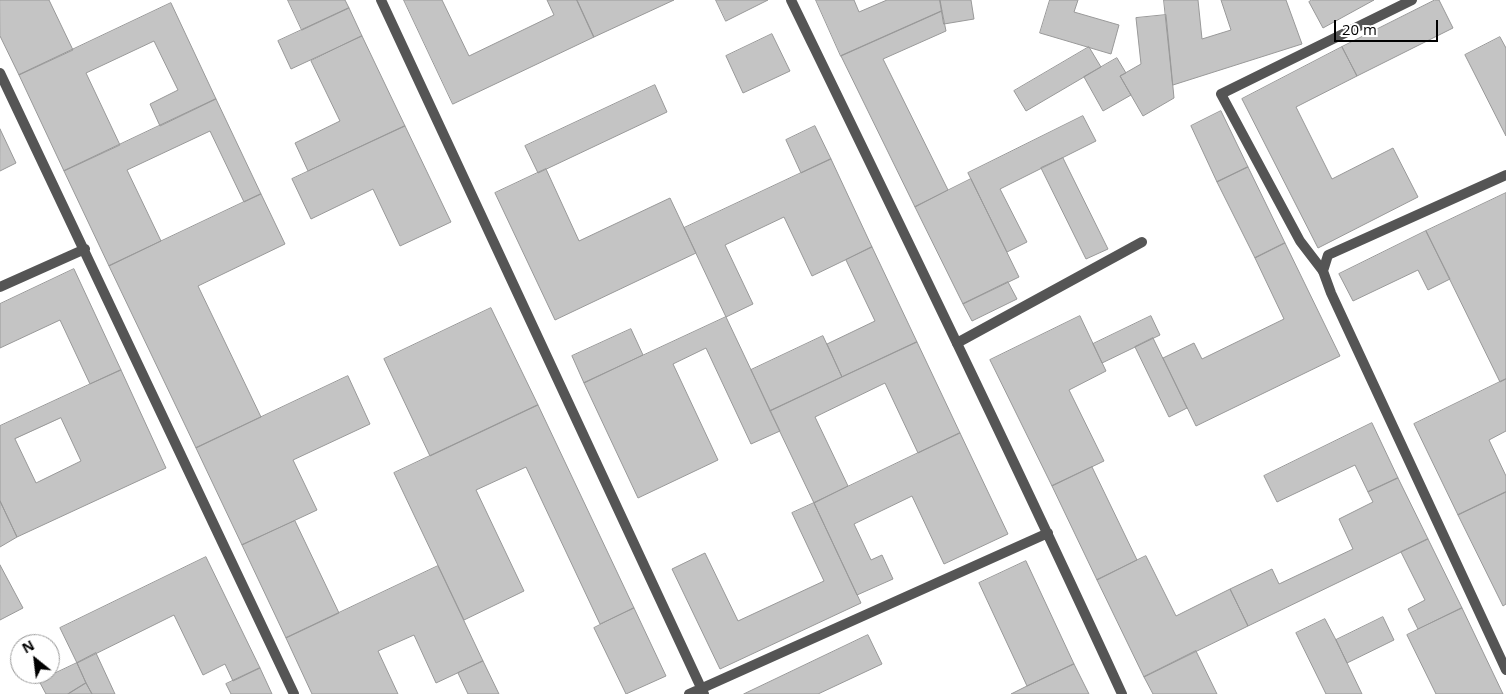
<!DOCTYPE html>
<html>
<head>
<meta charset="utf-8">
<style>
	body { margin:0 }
	#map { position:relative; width:1506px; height:694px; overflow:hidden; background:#fff; font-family:"Open Sans",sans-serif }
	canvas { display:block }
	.north { position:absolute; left:10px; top:634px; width:50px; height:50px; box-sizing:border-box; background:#fff; border:1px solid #999; border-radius:50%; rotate:331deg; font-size:14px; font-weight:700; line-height:20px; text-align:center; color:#000 }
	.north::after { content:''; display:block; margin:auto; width:18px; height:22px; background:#000; clip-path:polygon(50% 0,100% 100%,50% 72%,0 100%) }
	.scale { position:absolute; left:1334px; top:20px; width:104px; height:22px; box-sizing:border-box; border:2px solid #000; border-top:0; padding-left:6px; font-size:15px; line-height:18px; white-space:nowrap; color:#000; -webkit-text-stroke:4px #fff; paint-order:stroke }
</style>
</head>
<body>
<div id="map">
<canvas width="1506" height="694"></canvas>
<div class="north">N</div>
<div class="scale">20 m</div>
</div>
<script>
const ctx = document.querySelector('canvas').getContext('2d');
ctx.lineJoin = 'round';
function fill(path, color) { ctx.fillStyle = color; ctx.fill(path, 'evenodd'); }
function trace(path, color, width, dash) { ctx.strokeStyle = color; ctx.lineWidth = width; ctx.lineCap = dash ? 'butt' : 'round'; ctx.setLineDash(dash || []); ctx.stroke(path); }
const building = new Path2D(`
	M0 0H49L73 50 19 75 0 36Z
	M288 0H345L349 8 302 30Z
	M404 0H442L469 56 554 15 547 0H577L594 37 453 104Z
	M577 0H674L594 37Z
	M716 0H768L726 21Z
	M816 0H854L859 12 887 0H940L942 11 841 56Z
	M940 0H971L974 19 944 24Z
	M1050 0H1078L1074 12 1119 25 1111 54 1040 33Z
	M1164 0H1198L1202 39 1231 30 1221 0H1286L1302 44 1173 85Z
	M1312 0H1374L1323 28 1309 2Z
	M1435 0H1439L1453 28 1357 76 1342 47Z
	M171 3 216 99 160 126 150 104 178 90 154 41 86 73 120 145 64 171 19 75Z
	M349 8 362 36 291 69 278 41Z
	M942 11 946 31 883 59 948 190 915 207 841 56Z
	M1166 15 1174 98 1143 116 1120 76 1141 64 1136 18Z
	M772 34 790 71 743 93 726 56Z
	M362 36 405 126 308 171 295 143 340 121 311 61Z
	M1500 37 1506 48V136L1465 55Z
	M1089 47 1101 67 1026 111 1014 91Z
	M1342 47 1357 76 1296 107 1332 179 1393 148 1418 197 1318 248 1242 99Z
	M1117 58 1126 73 1120 76 1131 95 1103 111 1084 77Z
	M655 85 667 112 538 173 525 146Z
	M216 99 261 194 244 202 210 131 127 170 161 241 109 266 64 171Z
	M1221 111 1248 167 1217 182 1191 126Z
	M1083 116 1096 141 1000 189 1027 242 1007 252 968 173Z
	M405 126 451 222 400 246 373 189 311 219 292 179Z
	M815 126 831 159 801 173 786 140Z
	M0 129 16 163 0 171Z
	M1063 158 1108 249 1086 259 1041 168Z
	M831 159 872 247 812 276 784 217 725 245 753 304 726 317 684 228Z
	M1248 167 1285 243 1255 258 1217 182Z
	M546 169 579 241 670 198 696 253 555 320 495 193Z
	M971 179 1019 277 963 304 915 207Z
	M1506 193V379L1500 382 1426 231Z
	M261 194 285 244 198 286 261 417 196 448 109 266Z
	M1426 231 1450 279 1428 290 1418 270 1353 301 1339 274Z
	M1285 243 1340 356 1196 426 1163 358 1194 343 1202 359 1284 319 1255 258Z
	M872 247 917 342 842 377 827 344 875 321 846 260Z
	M74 269 121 370 90 384 60 320 0 348V304Z
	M1008 282 1017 299 972 321 963 304Z
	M491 308 538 405 430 456 384 359Z
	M1080 316 1106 371 1069 390 1104 461 1052 486 990 360Z
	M1151 316 1160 335 1102 363 1093 344Z
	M726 317 780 431 751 444 706 348 673 364 718 460 638 498 584 383Z
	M631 329 643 355 584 383 572 356Z
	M823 336 842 377 770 411 751 370Z
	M1153 338 1187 408 1169 417 1135 347Z
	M917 342 960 433 918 453 885 383 815 417 848 486 814 503 770 411Z
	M121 370 166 468 17 537 0 501V426ZM61 418 81 461 36 483 15 439Z
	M348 376 370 424 293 460 317 510 242 545 196 448Z
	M1506 379V431L1489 440 1506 476V492L1458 515 1414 424Z
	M538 405 634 608 600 624 526 467 476 490 524 591 464 620 394 473Z
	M1372 423 1398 478 1368 492 1355 465 1277 502 1264 476Z
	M960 433 1008 534 944 564 912 496 854 524 871 560 882 555 893 579 857 595 814 503Z
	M1092 467 1137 560 1097 580 1052 486Z
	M1398 478 1428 539 1248 626 1230 589 1272 569 1279 584 1353 549 1339 519 1373 502 1368 492Z
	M1506 492V604L1503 606 1458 515Z
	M0 501 17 537 0 547Z
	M814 503 861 603 720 669 672 569 705 553 738 621 824 581 792 513Z
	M295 521 339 613 286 638 242 545Z
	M1428 539 1462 608 1418 629 1408 609 1425 600 1401 552Z
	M1146 556 1176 616 1230 589 1248 626 1144 677 1097 580Z
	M206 557 260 668 233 681 225 664 203 675 174 615 77 663 60 628Z
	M1026 561 1074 664 1027 686 979 583Z
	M0 565 23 608 0 620Z
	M438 566 483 661 436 683 414 635 378 651 398 694H312L286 638Z
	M634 608 666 676 626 694 594 628Z
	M1462 608 1503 694H1436L1407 635Z
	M1383 617 1394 640 1347 663 1336 640Z
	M1325 619 1336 640 1362 694H1326L1296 633Z
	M868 635 882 664 818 694H744Z
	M1196 651 1217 694H1153L1144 677Z
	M96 653 115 694H92L86 683 77 663Z
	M483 661 499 694H468L458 673Z
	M77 663 86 683 68 694H46L39 681Z
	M1074 664 1089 694H1011L1027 686Z
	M260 668 272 694H231L226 684Z
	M86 683 92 694H68Z`);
fill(building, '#c4c4c4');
trace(building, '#999', 1);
trace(new Path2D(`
	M1323 271 1300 241 1221 94 1412 0
	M957 343 1142 242`), '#555', 10);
trace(new Path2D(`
	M381 0 704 694
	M791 0C903 231 1015 461 1122 694
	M0 73 294 694
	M1506 175 1328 255 1323 271 1331 293 1506 670
	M0 287 85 249
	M689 694 1048 533`), '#555', 10);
</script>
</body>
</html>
